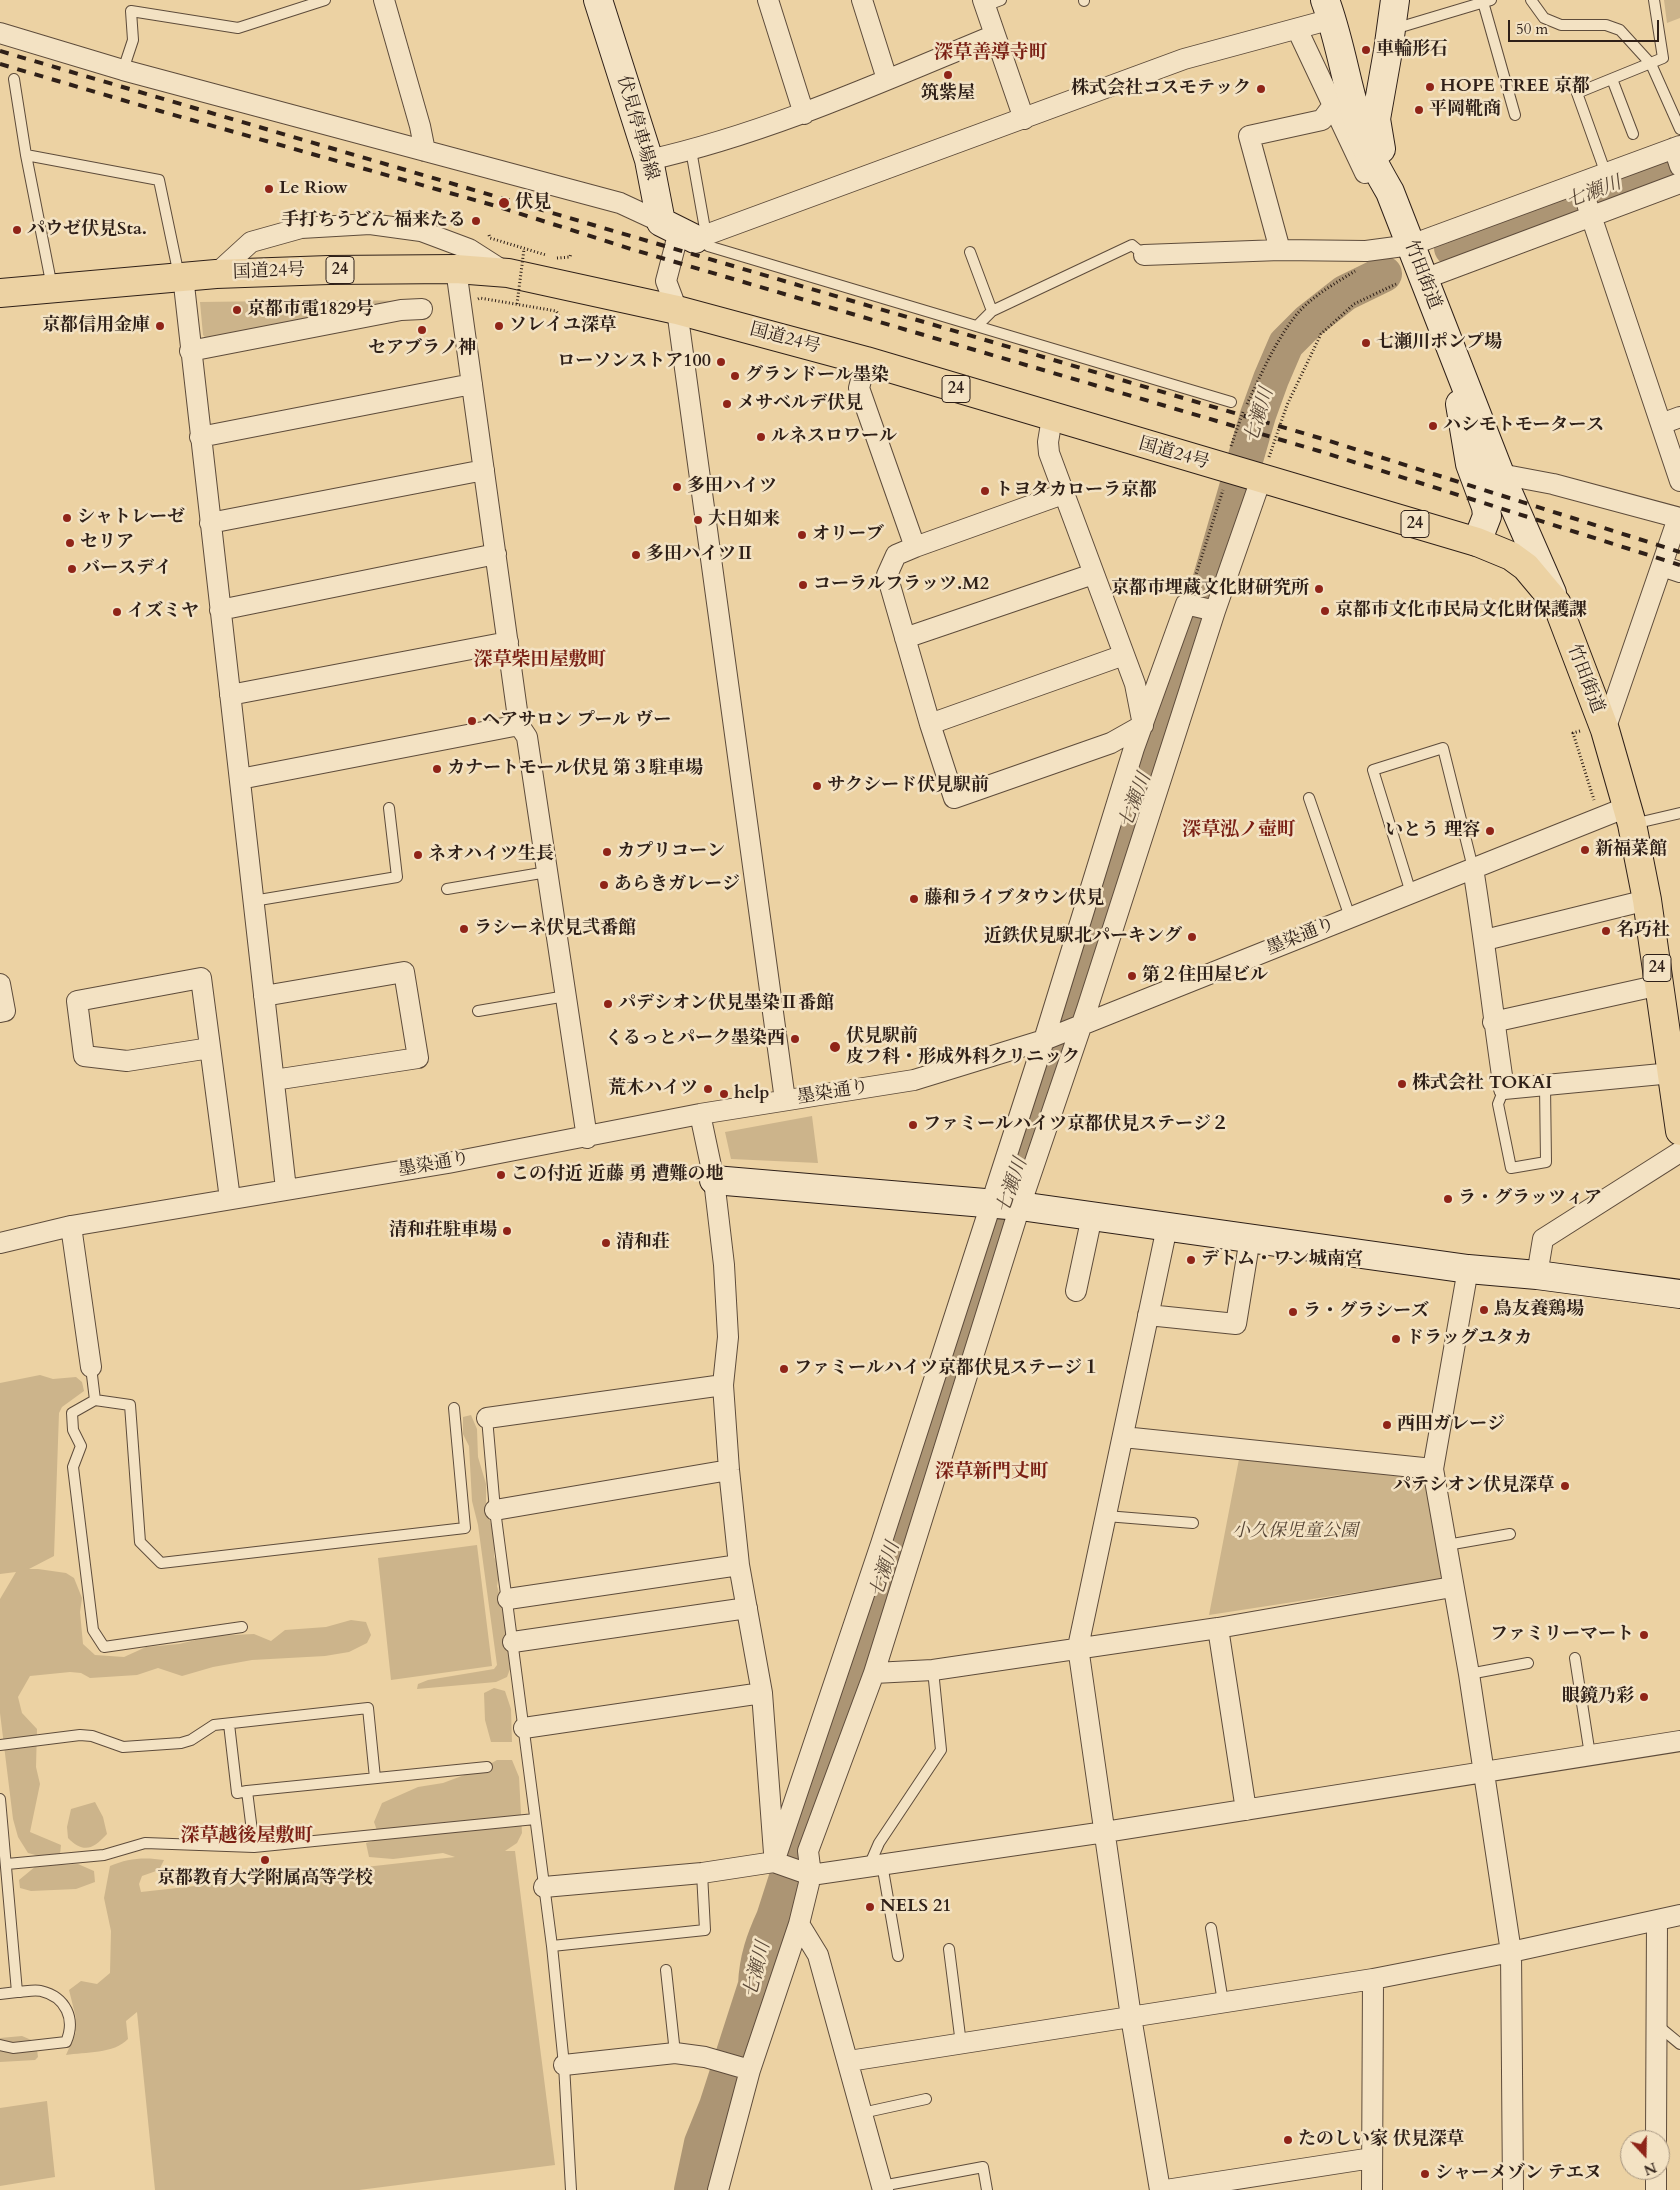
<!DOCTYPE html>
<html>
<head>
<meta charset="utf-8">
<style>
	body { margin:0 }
	#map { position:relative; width:1680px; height:2190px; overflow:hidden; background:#ecd2a3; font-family:Cardo,serif }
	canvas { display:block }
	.north { position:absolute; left:1620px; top:2130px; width:50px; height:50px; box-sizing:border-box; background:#f3e2c3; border:1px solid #a5947f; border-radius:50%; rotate:159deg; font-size:14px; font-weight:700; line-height:20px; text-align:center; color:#2f2018 }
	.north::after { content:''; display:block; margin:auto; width:18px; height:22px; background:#8f2418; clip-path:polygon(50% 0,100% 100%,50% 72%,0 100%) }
	.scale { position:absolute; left:1508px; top:20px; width:151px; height:22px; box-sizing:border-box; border:2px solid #2f2018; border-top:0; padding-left:6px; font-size:15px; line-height:18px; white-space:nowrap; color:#2f2018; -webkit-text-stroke:4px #f3e2c3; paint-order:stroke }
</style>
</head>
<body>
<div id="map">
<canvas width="1680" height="2190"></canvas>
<div class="north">N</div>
<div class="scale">50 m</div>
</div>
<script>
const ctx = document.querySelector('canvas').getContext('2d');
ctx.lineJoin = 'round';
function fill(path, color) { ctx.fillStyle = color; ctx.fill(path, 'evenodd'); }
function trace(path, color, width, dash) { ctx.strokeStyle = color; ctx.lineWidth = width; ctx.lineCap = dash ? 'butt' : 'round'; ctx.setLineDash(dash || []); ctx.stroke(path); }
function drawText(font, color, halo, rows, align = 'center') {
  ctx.font = font + ' Cardo,"Noto Serif JP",serif'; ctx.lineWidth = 5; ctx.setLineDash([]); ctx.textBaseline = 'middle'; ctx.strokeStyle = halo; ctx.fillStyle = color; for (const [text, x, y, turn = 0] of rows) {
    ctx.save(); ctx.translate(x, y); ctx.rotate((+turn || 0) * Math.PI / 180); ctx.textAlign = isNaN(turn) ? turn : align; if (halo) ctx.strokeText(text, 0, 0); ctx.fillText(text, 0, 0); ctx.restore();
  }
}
fill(new Path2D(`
	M1664 0H1680V18L1667 23Z
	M357 300 399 301 206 338 203 335 200 302Z
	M812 1116 818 1163 731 1159 725 1132Z
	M40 1375 53 1379 76 1377 82 1382 84 1391 62 1407 59 1413 54 1556 29 1569H38L66 1573 74 1578 82 1598 80 1612 83 1644 95 1655 124 1657 146 1647 179 1644 212 1636 254 1634 271 1641 285 1630 326 1627 351 1620 366 1622 371 1635 367 1643 349 1652 325 1656 252 1660 213 1667 182 1676 158 1668 137 1675 90 1678 81 1673 70 1672 30 1676 18 1697 22 1713 37 1729 36 1767 40 1784 30 1832 61 1845 60 1855 43 1857 28 1853 18 1837 13 1819 0 1713V1599L16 1572 0 1574V1383Z
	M471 1415 477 1429 478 1457 486 1484V1509L494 1533V1557L498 1565 499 1573 497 1586 505 1614 510 1669 507 1677 496 1682 417 1689 418 1684 428 1680 494 1669 497 1665 478 1525 472 1501 469 1446 463 1434V1417Z
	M1239 1459 1415 1473 1429 1489 1442 1579 1209 1615Z
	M477 1545 492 1666 391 1680 378 1558Z
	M494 1688 505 1691 511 1709 512 1742H491L485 1720 484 1693Z
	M497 1760H512L519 1777 522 1833 517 1843 505 1851H515L555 2165 359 2190H155L137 2012 126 2021 128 2039C114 2054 85 2052 66 2055L76 2032V2018L69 1990 81 1981 97 1984 110 1973 111 1931 104 1898 110 1866C128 1858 145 1857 164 1860L159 1870 142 1876 139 1884 141 1892 455 1857 443 1853 393 1859 369 1857 366 1843 380 1839 374 1822 382 1803 418 1787 443 1783 483 1768Z
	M95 1802 103 1817 107 1834C93 1849 84 1854 68 1838L67 1827 71 1809Z
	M78 1864 94 1871 95 1882 76 1889 31 1891 20 1888 19 1880 36 1866Z
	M22 2036 36 2042 38 2057 35 2060 0 2062V2038Z
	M47 2101 55 2177 0 2186V2108Z`), '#ccb48b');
trace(new Path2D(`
	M1452 248 1680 159
	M692 2190 702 2143 717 2106 756 1985C757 1959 764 1940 774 1918L966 1320 1037 1117 1073 998V982L1087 954 1122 839 1139 785 1150 766 1172 699 1174 684 1200 616 1258 415 1271 379 1286 344 1308 322 1345 293 1384 274`), '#ac9574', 36);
const lane = new Path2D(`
	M1084 0V1
	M1531 0 1544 18 1561 25H1606L1620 30 1651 64 1680 129
	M1483 2 1515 115
	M985 6 1001 0
	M1394 29 1491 0
	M123 70 133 40 131 11 238 28 325 0
	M14 79 26 155 52 287
	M1612 79 1633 134
	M691 150 708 246 1231 402
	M26 155 159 180 177 266 183 276
	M1606 174 1577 93 1663 58 1654 0
	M970 252 992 311
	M977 326 992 311 1132 245 1144 255
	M1309 798 1350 917
	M1633 824 1680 813
	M447 889 547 872
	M1411 893 1373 770 1443 748 1473 868
	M253 901 397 877 389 808
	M478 1011 566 996
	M1504 1089 1498 1104 1511 1168 1546 1162 1545 1086
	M91 1367 95 1400
	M487 1418 495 1510 552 1946 564 2065 571 2190
	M1106 1516 1193 1523
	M1447 1545 1510 1534
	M242 1627 104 1647 93 1630 73 1467 81 1446 73 1430 72 1413 95 1400 130 1405 140 1542 161 1563 465 1528 454 1408
	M1575 1658 1590 1755
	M1469 1674 1528 1663
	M229 1724 237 1793 247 1791 254 1847
	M0 1745 80 1735 92 1736 123 1747 181 1743 191 1740 214 1725 368 1708 375 1778
	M247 1791 487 1767
	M0 1799 17 1992 0 1994
	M7 1864 104 1855 145 1843 254 1847 535 1819
	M882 1864 898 1956
	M869 1866 879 1843 941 1750 933 1670
	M1211 1928 1223 2002
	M552 1946 705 1930 702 1873
	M949 1949 961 2044
	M666 1970 675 2053
	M1657 2025 1680 2044
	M0 2045 13 2048 66 2042C76 2019 66 1997 41 1991 34 1989 24 1992 17 1992
	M862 2113 926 2099
	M882 2186 983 2167 987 2190`);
const street = new Path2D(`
	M384 0 420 126 425 151
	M768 0 804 114
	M862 0 887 79
	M983 0 1024 119
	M1297 29 1365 173
	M0 33 123 70 620 203 661 222
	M1674 148 1680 166
	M649 160C769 133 881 82 995 35
	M1580 183 1680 481
	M679 231 666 281 677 310 785 1100
	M695 239 1184 59 1332 19
	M1280 250 1249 136 1322 120 1348 85
	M1144 255 1280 250 1366 251 1411 245 1680 146
	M456 269 519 725 527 737 587 1138
	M216 274 251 242 301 228 370 224 421 231 469 249 505 272
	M183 276 286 1189
	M1424 279 1680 183
	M190 351 401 310 422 309
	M866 361 859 388 915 547 896 555 887 575 930 724 954 798 1111 743 1143 725 1135 684 1049 453 1048 442 1052 418
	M1661 424 1680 417
	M200 437 472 384
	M1500 474 1553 484 1680 518
	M210 523 484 470
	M915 547 1063 494
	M1662 566 1680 572
	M220 610 496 554
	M905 638 1093 574
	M230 695 508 642
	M930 724 1124 655
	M1605 730 1678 518
	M240 779 519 725
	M1473 868C1485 942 1493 1016 1504 1089L1672 1073
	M1485 940 1647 900
	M0 984 5 1011 0 1012
	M264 996 404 972 418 1058 274 1080
	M1493 1022 1660 985
	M210 1048 127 1061 84 1056 77 1001 201 978 230 1199
	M700 1114 714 1180 724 1265 728 1337 723 1385 729 1470 739 1565 762 1693 774 1853
	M71 1226 91 1367
	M0 1243 71 1226 448 1163 700 1114 914 1080 1044 1040 1627 807
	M1468 1269 1433 1469 1469 1674 1511 1952 1513 2190
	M1537 1275 1543 1239 1680 1152
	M1076 1291 1092 1216
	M1148 1315 1236 1324 1250 1238
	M487 1418 723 1385
	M1123 1437 1433 1469
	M495 1510 729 1470
	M508 1599 739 1565
	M1218 1628 1246 1810
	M513 1642 747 1608
	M874 1673 933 1670 1218 1628 1452 1587
	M524 1728 762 1693
	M774 1862 881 1544 1044 1040 1134 748 1186 604 1215 611
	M544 1887 702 1873 774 1862 811 1875 1105 1832 1680 1741
	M799 1924 818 1955 883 2190
	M849 2061 1373 1979 1511 1952 1680 1915
	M564 2065 675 2053 705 2057 750 2070
	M1656 2140 1657 1921
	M718 2190 750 2070 799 1924 811 1875 808 1851 874 1673 1020 1206 1087 1009 1215 611 1261 479
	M1160 2190 1131 2017 1078 1647 1167 1227
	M1166 2190 1372 2158
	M1372 2190 1373 1979
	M1656 2190V2170`);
const secondary = new Path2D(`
	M598 0 649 160 661 222 695 239
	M1325 0C1343 48 1348 100 1367 148 1373 163 1382 178 1390 192L1500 474 1552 593
	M1381 149 1376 119 1388 51 1395 0
	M1460 404 1470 464 1486 507 1487 516 1477 542
	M714 1180 1020 1206 1468 1269 1537 1275 1680 1294`);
const highway = new Path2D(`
	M0 293 216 274 329 270 456 269 508 273 677 310 866 361 1477 542 1511 556 1526 567 1557 604 1605 730 1632 824 1647 900 1680 1131`);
trace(lane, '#5e4c3b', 12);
trace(street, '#5e4c3b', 22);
trace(secondary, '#2f2018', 30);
trace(highway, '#2f2018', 30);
trace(new Path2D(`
	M489 235 490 238 546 255
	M557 258 570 257 571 253
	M478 299 480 298 556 311 559 315
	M1247 404C1262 373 1275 341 1297 314 1312 296 1336 283 1355 271
	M1231 446 1243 412
	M1269 457 1287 405 1321 334 1354 304 1396 284
	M1192 587 1223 490
	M1580 731 1573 733 1594 800`), '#2f2018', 3, [1, 2.5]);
trace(lane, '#f3e2c3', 10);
trace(street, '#f3e2c3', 20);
trace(secondary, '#f3e2c3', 28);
trace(highway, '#ecd2a3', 28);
trace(new Path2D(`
	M0 51 1323 439 1680 552
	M0 64 160 111 496 206 631 249 1319 451 1680 565`), '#2f2018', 4, [9, 9]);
trace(new Path2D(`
	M517 304 524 249`), '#2f2018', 3, [1, 2.5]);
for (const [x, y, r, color] of [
	[1366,50,5,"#8f2418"],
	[948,75,5,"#8f2418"],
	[1430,87,5,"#8f2418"],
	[1261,89,5,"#8f2418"],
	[1419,110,5,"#8f2418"],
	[269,189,5,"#8f2418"],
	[504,203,6,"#8f2418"],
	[476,221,5,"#8f2418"],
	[17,230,5,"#8f2418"],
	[237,310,5,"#8f2418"],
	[160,326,5,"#8f2418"],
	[499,326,5,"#8f2418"],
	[422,330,5,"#8f2418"],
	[1366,343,5,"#8f2418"],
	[721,362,5,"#8f2418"],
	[735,376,5,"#8f2418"],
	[727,404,5,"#8f2418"],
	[1433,426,5,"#8f2418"],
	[761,437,5,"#8f2418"],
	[677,487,5,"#8f2418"],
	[985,491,5,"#8f2418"],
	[67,518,5,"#8f2418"],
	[698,520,5,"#8f2418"],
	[802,535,5,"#8f2418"],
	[70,543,5,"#8f2418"],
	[636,555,5,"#8f2418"],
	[72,569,5,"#8f2418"],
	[803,585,5,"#8f2418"],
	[1319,589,5,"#8f2418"],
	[1325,611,5,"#8f2418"],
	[117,612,5,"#8f2418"],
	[472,721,5,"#8f2418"],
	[437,769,5,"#8f2418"],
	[817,786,5,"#8f2418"],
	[1490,831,5,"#8f2418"],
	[1585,850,5,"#8f2418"],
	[607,852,5,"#8f2418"],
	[418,855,5,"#8f2418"],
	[604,885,5,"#8f2418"],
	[914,899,5,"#8f2418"],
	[464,929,5,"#8f2418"],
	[1606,931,5,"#8f2418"],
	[1192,937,5,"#8f2418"],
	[1132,976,5,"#8f2418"],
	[608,1004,5,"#8f2418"],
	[795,1039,5,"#8f2418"],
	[835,1047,6,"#8f2418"],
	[1402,1084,5,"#8f2418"],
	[708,1089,5,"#8f2418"],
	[724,1094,5,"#8f2418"],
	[913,1125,5,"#8f2418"],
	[501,1175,5,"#8f2418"],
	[1448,1199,5,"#8f2418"],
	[507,1231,5,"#8f2418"],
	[606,1243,5,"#8f2418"],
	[1191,1260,5,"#8f2418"],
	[1484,1310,5,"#8f2418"],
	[1293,1312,5,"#8f2418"],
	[1396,1339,5,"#8f2418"],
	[784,1369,5,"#8f2418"],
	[1387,1425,5,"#8f2418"],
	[1565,1486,5,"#8f2418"],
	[1644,1635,5,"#8f2418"],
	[1644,1697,5,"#8f2418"],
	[265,1860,5,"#8f2418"],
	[870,1907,5,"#8f2418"],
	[1288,2140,5,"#8f2418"],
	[1425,2174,5,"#8f2418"]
]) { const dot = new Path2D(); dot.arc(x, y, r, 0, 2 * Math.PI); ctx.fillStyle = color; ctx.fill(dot); trace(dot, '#f3e2c3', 2); }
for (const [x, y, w] of [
	[340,270,28],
	[956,389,28],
	[1415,524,28],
	[1657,968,28]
]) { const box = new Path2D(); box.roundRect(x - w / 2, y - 13.5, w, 27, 4); ctx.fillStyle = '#f3e2c3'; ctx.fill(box); trace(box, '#2f2018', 1); }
drawText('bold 16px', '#2f2018', null, [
	["24",340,270],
	["24",956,389],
	["24",1415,524],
	["24",1657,968]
]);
drawText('bold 18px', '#2f2018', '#f3e2c3', [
	["車輪形石",1376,50],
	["HOPE TREE 京都",1440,87],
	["株式会社コスモテック",1251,89,"right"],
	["筑紫屋",948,94,"center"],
	["平岡靴商",1429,110],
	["Le Riow",279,189],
	["伏見",515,203],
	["手打ちうどん 福来たる",466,221,"right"],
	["パウゼ伏見Sta.",27,230],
	["京都市電1829号",247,310],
	["京都信用金庫",150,326,"right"],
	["ソレイユ深草",509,326],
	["七瀬川ポンプ場",1376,343],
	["セアブラノ神",422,349,"center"],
	["ローソンストア100",711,362,"right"],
	["グランドール墨染",745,376],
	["メサベルデ伏見",737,404],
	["ハシモトモータース",1443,426],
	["ルネスロワール",771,437],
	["多田ハイツ",687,487],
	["トヨタカローラ京都",995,491],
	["シャトレーゼ",77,518],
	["大日如来",708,520],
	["オリーブ",812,535],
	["セリア",80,543],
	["多田ハイツⅡ",646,555],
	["バースデイ",82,569],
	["コーラルフラッツ.M2",813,585],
	["京都市埋蔵文化財研究所",1309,589,"right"],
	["京都市文化市民局文化財保護課",1335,611],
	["イズミヤ",127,612],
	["ヘアサロン プール ヴー",482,721],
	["カナートモール伏見 第３駐車場",447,769],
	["サクシード伏見駅前",827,786],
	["いとう 理容",1480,831,"right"],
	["新福菜館",1595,850],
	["カプリコーン",617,852],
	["ネオハイツ生長",428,855],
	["あらきガレージ",614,885],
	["藤和ライブタウン伏見",924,899],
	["ラシーネ伏見弐番館",474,929],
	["名巧社",1616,931],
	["近鉄伏見駅北パーキング",1182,937,"right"],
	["第２住田屋ビル",1142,976],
	["パデシオン伏見墨染Ⅱ番館",618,1004],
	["伏見駅前",846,1037],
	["皮フ科・形成外科クリニック",846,1058],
	["くるっとパーク墨染西",785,1039,"right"],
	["株式会社 TOKAI",1412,1084],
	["荒木ハイツ",698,1089,"right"],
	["help",734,1094],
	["ファミールハイツ京都伏見ステージ２",923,1125],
	["この付近 近藤 勇 遭難の地",511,1175],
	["ラ・グラッツィア",1458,1199],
	["清和荘駐車場",497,1231,"right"],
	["清和荘",616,1243],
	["デトム・ワン城南宮",1201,1260],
	["鳥友養鶏場",1494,1310],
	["ラ・グラシーズ",1303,1312],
	["ドラッグユタカ",1406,1339],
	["ファミールハイツ京都伏見ステージ１",794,1369],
	["西田ガレージ",1397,1425],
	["パテシオン伏見深草",1555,1486,"right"],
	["ファミリーマート",1634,1635,"right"],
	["眼鏡乃彩",1634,1697,"right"],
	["京都教育大学附属高等学校",265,1879,"center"],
	["NELS 21",880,1907],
	["たのしい家 伏見深草",1298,2140],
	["シャーメゾン テエヌ",1435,2174]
], 'left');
drawText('18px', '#2f2018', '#f3e2c3', [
	["伏見停車場線",637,128,74],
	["国道24号",269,272,-2],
	["竹田街道",1422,275,69],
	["国道24号",785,339,15],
	["国道24号",1174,454,16],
	["竹田街道",1585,679,69],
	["墨染通り",1301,937,-22],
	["墨染通り",833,1093,-9],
	["墨染通り",434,1165,-10]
]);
drawText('italic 18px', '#564535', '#f3e2c3', [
	["小久保児童公園",1295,1532]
]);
drawText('bold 19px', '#7a1f14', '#f3e2c3', [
	["深草善導寺町",991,54],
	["深草柴田屋敷町",540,661],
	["深草泓ノ壺町",1239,831],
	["深草新門丈町",992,1473],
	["深草越後屋敷町",247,1837]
]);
drawText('italic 19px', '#5b4938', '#f3e2c3', [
	["七瀬川",1594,193,-21],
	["七瀬川",1260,416,-73],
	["七瀬川",1136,801,-69],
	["七瀬川",1013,1186,-71],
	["七瀬川",886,1570,-72],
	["七瀬川",758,1970,-76]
]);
</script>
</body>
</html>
